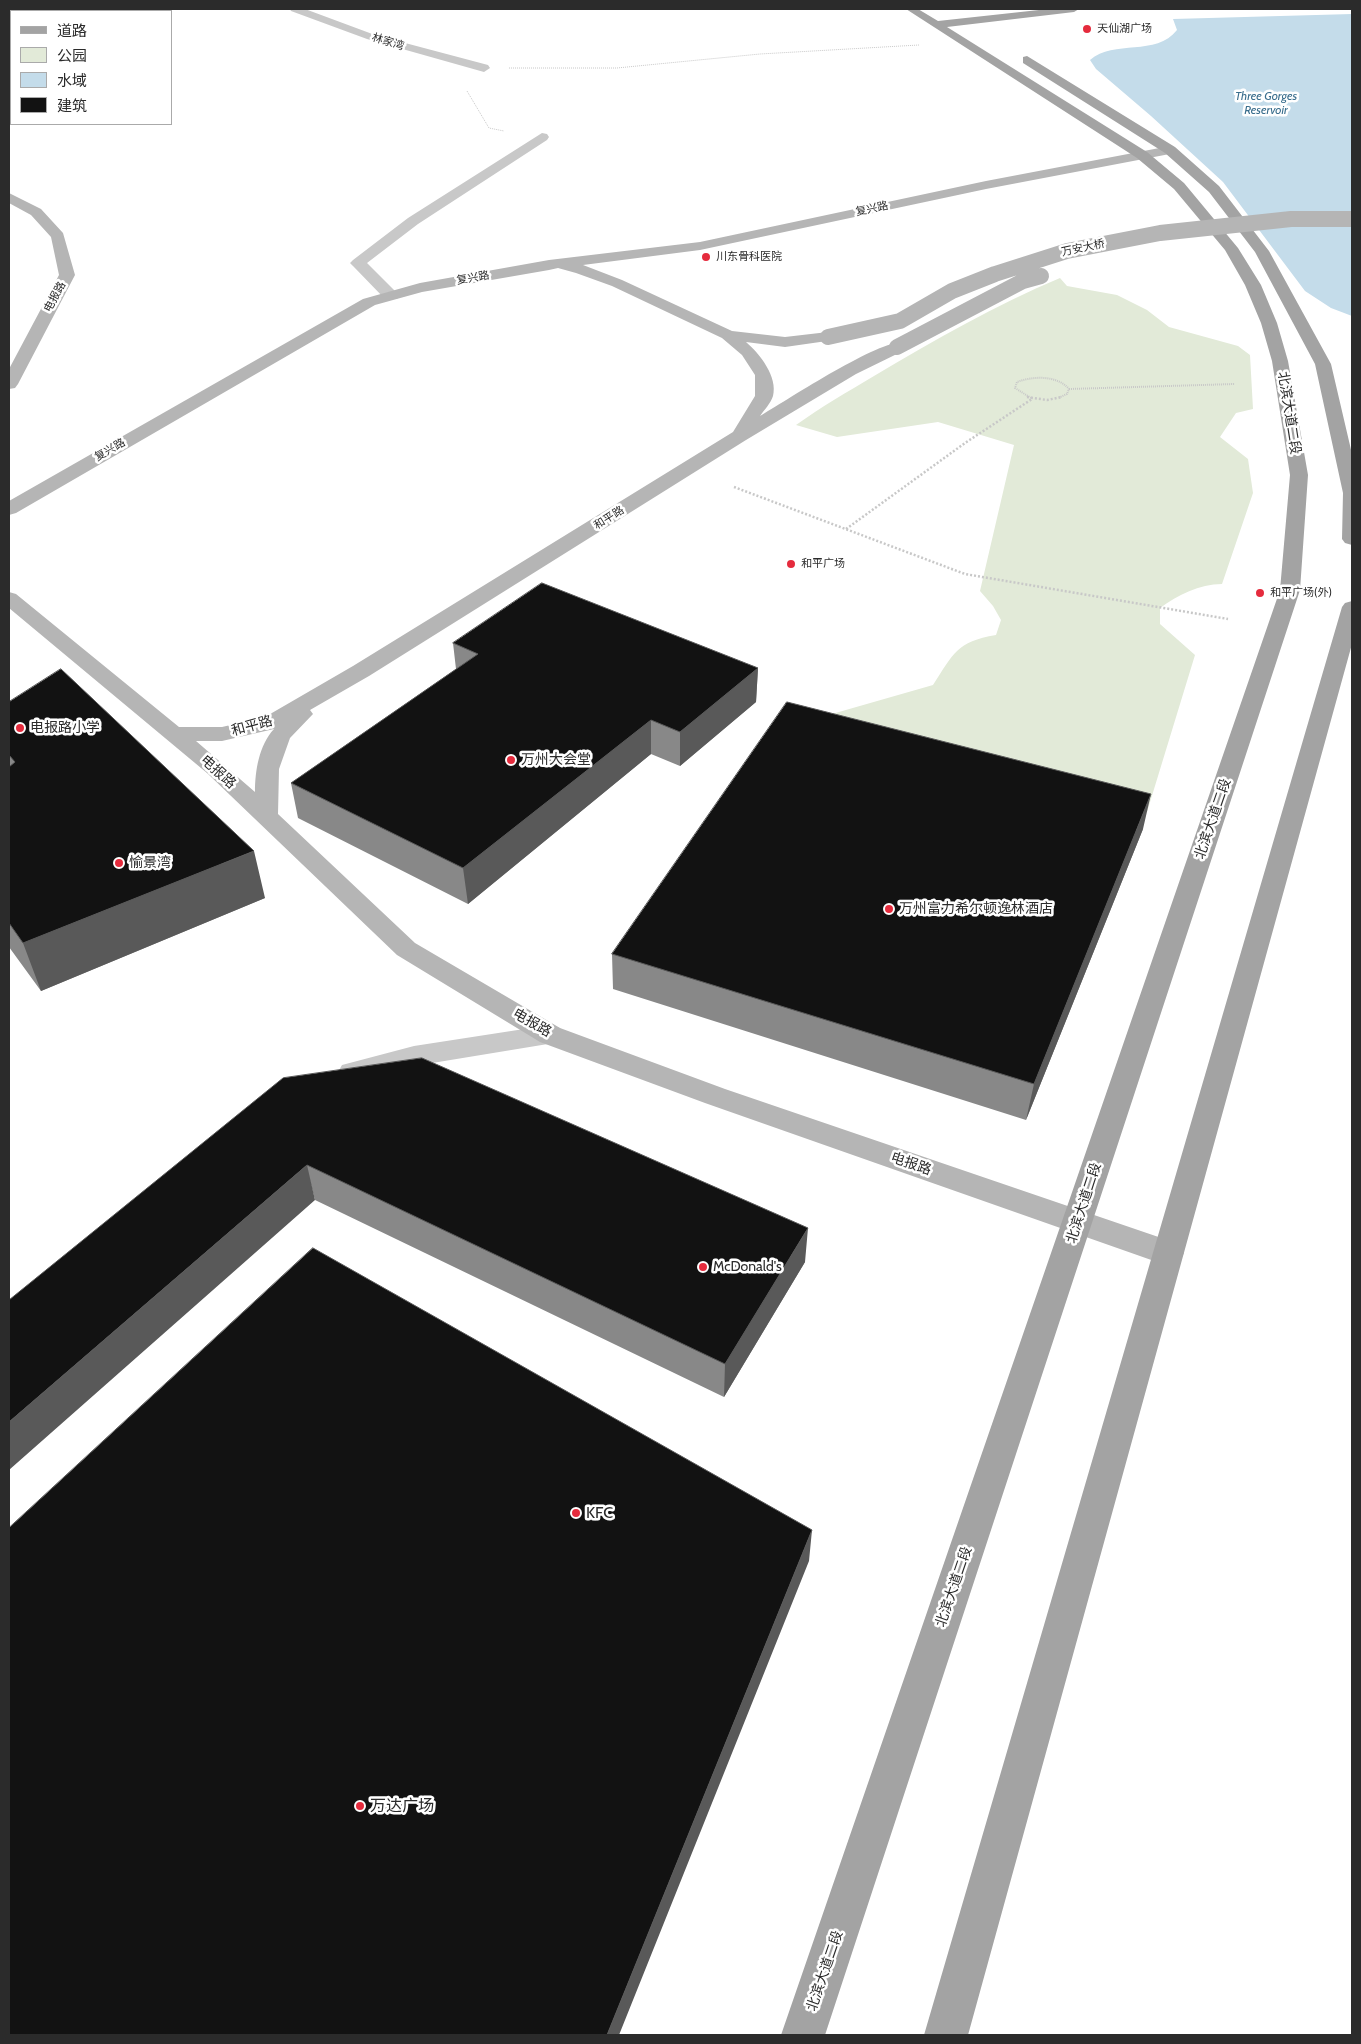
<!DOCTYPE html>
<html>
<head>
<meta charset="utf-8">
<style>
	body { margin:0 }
	#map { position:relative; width:1361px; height:2044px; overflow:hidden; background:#fff; font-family:Cabin,"Noto Sans SC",sans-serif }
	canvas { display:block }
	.frame { position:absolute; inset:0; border:10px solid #2b2b2b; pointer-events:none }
	.legend { position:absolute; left:10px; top:10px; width:162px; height:115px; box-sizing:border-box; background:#fff; border:1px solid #aaa; margin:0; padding:6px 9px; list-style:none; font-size:15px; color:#2b2b2b }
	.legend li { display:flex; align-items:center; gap:10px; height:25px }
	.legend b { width:25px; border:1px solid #aaa }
</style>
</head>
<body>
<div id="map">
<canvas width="1361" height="2044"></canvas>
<div class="frame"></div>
<ul class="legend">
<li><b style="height:6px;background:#a3a3a3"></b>道路</li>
<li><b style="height:14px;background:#e2ead8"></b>公园</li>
<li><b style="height:14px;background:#c4dcea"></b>水域</li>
<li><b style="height:14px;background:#121212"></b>建筑</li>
</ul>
</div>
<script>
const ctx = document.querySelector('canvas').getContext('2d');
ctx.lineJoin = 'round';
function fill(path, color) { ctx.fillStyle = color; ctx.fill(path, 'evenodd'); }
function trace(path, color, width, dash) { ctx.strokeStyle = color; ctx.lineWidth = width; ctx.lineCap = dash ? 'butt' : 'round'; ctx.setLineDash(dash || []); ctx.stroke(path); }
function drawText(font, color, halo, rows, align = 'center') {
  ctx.font = font + ' Cabin,"Noto Sans SC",sans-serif'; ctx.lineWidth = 5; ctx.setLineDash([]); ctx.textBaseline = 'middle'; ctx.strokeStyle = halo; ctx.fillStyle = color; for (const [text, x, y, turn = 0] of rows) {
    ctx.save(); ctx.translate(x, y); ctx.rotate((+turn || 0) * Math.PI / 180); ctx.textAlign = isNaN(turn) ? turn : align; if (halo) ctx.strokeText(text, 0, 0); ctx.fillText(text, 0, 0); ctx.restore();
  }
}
fill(new Path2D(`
	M1060 278 1067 286 1117 295 1147 310 1169 327 1238 346 1250 355 1253 409 1236 413 1220 437 1248 459 1253 493 1222 584C1199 584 1178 595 1160 608V624L1195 655 1147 812 797 724 933 685C954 653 956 642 996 635L1001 620 993 606 980 591 1014 445 938 422 837 437 796 425C821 407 847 392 874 376 935 340 995 305 1060 278Z`), '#e2ead8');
fill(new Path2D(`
	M1352 14V316L1331 308 1305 291 1223 182 1151 116 1096 69 1090 60C1114 39 1156 57 1177 30L1173 19Z`), '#c4dcea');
trace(new Path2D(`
	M509 68H617L760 54 919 45
	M467 91 489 128 504 131`), '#c8c8c8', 1, [1, 1]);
trace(new Path2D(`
	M1069 389 1235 384
	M1031 398 1015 388 1017 382C1033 376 1057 375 1069 389L1067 394 1058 398`), '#c8c8c8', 2, [1, 1]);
trace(new Path2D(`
	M1027 397 1047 400 1062 397
	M734 487 965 574 1228 619
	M846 529 965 443 1032 399`), '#c8c8c8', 2.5, [2, 2]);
fill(new Path2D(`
	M290 9H305L375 35 488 65 490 68 484 72 367 39 291 11Z
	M542 133 547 134 549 137 547 140 418 224 367 263 397 293 399 296 397 299H385L353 266 350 263 353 260 408 218Z
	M550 1025 560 1028 564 1035 560 1042 414 1066 352 1082 342 1079 338 1072 342 1065 414 1046Z`), '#c8c8c8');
fill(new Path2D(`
	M111 9H132L130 11H110Z
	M9 34H11V40H9Z
	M1170 146 1177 150 1175 153 986 189 700 250 583 265 622 280 732 331 785 337 828 332 834 334 836 337 834 340 785 347 746 342C760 354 778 377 773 396 771 403 764 410 760 416 784 402 881 338 903 343L905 347 903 351 856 374 746 440 369 676 310 710 313 714 290 738 279 769 278 814 415 943 560 1028 725 1089 1179 1244 1184 1253 1179 1262 1168 1266 1157 1262 705 1103 540 1042 397 955 207 773 9 608V592L16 594 179 727H222L265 717 353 666 733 432 755 396V375L742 355 722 338 612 286 576 273 558 268 549 270 422 292 375 305 16 513 9 515V501L363 299 420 283 549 260 700 242 986 181ZM274 729C259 745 255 771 255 792L196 741H222Z
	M9 193 41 209 63 233 75 275 18 384 15 388 9 389V369L59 275 51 237 31 215 9 203Z`), '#b5b5b5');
fill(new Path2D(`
	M906 9H918L938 21 1048 9H1079L1074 12 947 27 1147 152 1184 183 1238 248 1261 285 1277 323 1288 361 1308 475 1300 590 825 2035H781L1280 590 1290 475 1272 361 1261 323 1245 285 1225 250 1174 189 1137 158Z
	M1027 56 1175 147 1219 186 1269 251 1331 364 1352 454V545L1345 543 1342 539 1343 493 1315 364 1255 252 1209 192 1165 153 1023 63V57Z
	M1352 601V644L968 2035H924L1342 607 1345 603Z`), '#a3a3a3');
trace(new Path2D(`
	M828 337 900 321 952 291 995 274 1067 251 1160 233 1291 219H1352
	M897 347 1023 281 1041 276`), '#b5b5b5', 16);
fill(new Path2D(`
	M453 643 758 668 756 702 680 766 651 754 468 904 298 818 291 783 456 669Z
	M9 702 265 898 41 991 9 947Z
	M1143 829 1026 1120 613 989 612 954Z
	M283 1078 805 1262 724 1397 315 1200Z`), '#888');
fill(new Path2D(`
	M758 668 756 702 680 766V732Z
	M651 720V754L468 904 463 868Z
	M1151 794 1143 829 1026 1120 1034 1084Z
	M254 851 265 898 41 991 23 943Z
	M307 1165 315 1200 9 1470V1422Z
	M808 1228 805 1262 724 1397 725 1364Z
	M812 1530 809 1561 619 2035H607Z`), '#595959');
const building = new Path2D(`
	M542 583 758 668 680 732 651 720 463 868 291 783 478 654 453 643Z
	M61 669 254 851 23 943 9 923V767L15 762 9 755V702Z
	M787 702 1151 794 1034 1084 612 954Z
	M422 1058 808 1228 725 1364 307 1165 9 1422V1300L283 1078Z
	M313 1248 812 1530 607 2035H9V1528Z`);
fill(building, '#121212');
trace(building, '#595959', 1);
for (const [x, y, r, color] of [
	[1087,29,5,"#e52b3d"],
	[706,257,5,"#e52b3d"],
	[791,564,5,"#e52b3d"],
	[1260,593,5,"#e52b3d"],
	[20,728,5,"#e52b3d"],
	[511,760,5,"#e52b3d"],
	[119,863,5,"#e52b3d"],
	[889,909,5,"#e52b3d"],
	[703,1267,5,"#e52b3d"],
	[576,1513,5,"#e52b3d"],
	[360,1806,5,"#e52b3d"]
]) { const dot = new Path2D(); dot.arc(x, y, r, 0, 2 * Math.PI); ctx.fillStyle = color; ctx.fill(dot); trace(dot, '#fff', 2); }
drawText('11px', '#2b2b2b', '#fff', [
	["天仙湖广场",1097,29],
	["川东骨科医院",716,257],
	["和平广场",801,564],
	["和平广场(外)",1270,593]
], 'left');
drawText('11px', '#2b2b2b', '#fff', [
	["林家湾",388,42,17],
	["复兴路",872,209,-12],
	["万安大桥",1083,248,-12],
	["复兴路",473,278,-10],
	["电报路",55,297,-62],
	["复兴路",110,450,-30],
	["和平路",609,518,-32]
]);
drawText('italic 12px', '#3a6e8d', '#fff', [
	["Three Gorges",1266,96],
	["Reservoir",1266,110]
]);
drawText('14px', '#2b2b2b', '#fff', [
	["北滨大道二段",1289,413,81],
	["和平路",252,726,-15],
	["电报路",218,772,42],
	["北滨大道二段",1213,819,-71],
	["电报路",532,1023,30],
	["电报路",911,1164,19],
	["北滨大道二段",1084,1203,-72],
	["北滨大道二段",954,1587,-71],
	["北滨大道二段",825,1971,-71]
]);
drawText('14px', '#2b2b2b', '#fff', [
	["电报路小学",30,728],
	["万州大会堂",521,760],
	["愉景湾",129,863],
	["万州富力希尔顿逸林酒店",899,909],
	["McDonald's",713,1267]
], 'left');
drawText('16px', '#2b2b2b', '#fff', [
	["KFC",586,1513],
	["万达广场",370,1806]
], 'left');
</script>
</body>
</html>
